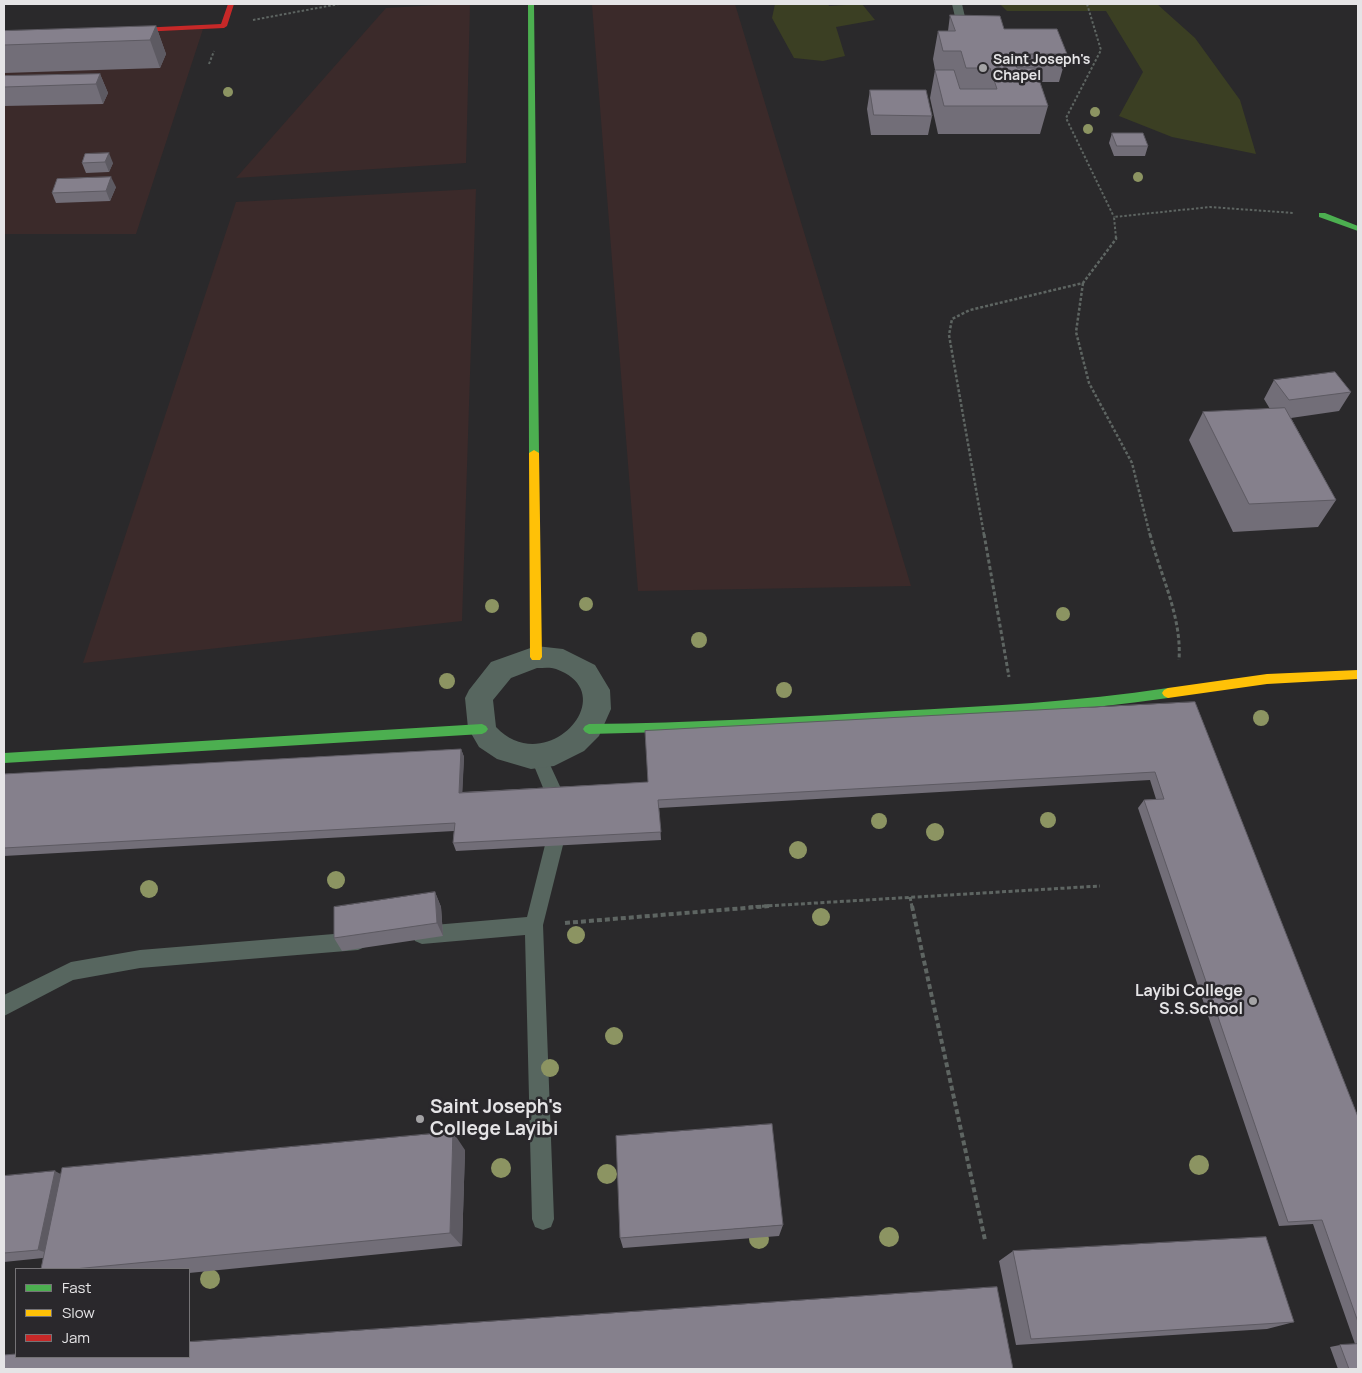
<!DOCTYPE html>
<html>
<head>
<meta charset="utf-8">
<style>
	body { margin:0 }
	#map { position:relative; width:1362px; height:1373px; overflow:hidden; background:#2a292b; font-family:Manrope,sans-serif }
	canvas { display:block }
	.frame { position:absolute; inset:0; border:5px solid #e5e4e6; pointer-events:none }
	.legend { position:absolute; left:15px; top:1268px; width:175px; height:90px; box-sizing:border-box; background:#2a282c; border:1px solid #757376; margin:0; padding:6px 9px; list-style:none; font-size:15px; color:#e5e4e6 }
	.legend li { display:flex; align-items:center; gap:10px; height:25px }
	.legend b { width:25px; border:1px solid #757376 }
</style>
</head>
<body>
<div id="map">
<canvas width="1362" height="1373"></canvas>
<div class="frame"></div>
<ul class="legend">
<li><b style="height:6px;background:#4caf50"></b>Fast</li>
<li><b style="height:6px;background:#ffc107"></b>Slow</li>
<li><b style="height:6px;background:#c62828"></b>Jam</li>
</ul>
</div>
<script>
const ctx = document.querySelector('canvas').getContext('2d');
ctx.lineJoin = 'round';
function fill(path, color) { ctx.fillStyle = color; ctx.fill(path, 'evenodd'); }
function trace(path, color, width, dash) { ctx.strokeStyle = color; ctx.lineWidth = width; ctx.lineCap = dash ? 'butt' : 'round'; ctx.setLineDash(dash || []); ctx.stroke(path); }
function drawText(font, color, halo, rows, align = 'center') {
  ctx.font = font + ' Manrope,sans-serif'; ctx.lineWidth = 5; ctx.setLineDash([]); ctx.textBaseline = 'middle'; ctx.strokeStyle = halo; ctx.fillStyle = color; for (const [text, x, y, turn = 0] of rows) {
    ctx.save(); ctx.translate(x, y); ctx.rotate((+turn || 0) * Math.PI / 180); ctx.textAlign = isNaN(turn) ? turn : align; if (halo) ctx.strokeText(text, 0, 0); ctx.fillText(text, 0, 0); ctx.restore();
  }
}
fill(new Path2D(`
	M455 4H470L466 163 236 178 386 8Z
	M608 4H735L911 586 638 591 592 5Z
	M203 29 136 234H4V38Z
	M476 189 462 621 83 663 236 202Z`), '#3b2a2a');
fill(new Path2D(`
	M775 4H828L829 6 862 4 875 20 836 27 845 56 823 61 794 58 772 18Z
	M1000 4H1157L1195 38 1240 100 1256 154 1172 137 1119 116 1143 72 1106 11H1007Z`), '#3b3f23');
trace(new Path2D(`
	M1087 4 1101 50 1066 118 1114 217
	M253 20 339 4
	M209 64 214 51
	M1116 238 1114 217 1210 207 1294 213`), '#5e6562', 2, [2.5, 2]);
trace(new Path2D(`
	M1083 283 1076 332 1089 383 1132 463 1150 535
	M984 535 949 335 952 319 970 310 1083 283 1116 239V237`), '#5e6562', 2.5, [3, 2]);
trace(new Path2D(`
	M984 534 1009 677
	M1150 534C1160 575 1182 616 1179 660
	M910 897 912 907
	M749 907 1100 886`), '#5e6562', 3, [4, 2.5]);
trace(new Path2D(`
	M912 906 985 1240
	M565 923 769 906`), '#5e6562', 4, [5, 3]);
fill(new Path2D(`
	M952 4H962L968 30 966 32 963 33 958 30Z
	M538 749 544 751 546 756 564 795 561 800 555 803 549 800 546 795 530 756 532 751Z
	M554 837 560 839 563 845 543 925 554 1219 551 1227 543 1230 535 1227 532 1219 525 935 422 944 415 941 413 935 415 929 422 926 527 917 545 845 548 839Z
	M358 932 365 935 367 941 365 947 358 950 140 968 73 980 4 1016V995L71 962 140 950Z`), '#57665f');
fill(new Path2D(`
	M536 646 563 649 595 665 610 690 611 709 599 736 584 751 554 766 531 769 497 759 479 747 468 728 465 698 469 690 491 662ZM537 668C543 668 551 667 556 669 625 694 546 780 496 727L493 700 511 678Z`), '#57665f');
fill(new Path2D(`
	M528 4H534L539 453 534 456 529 453Z
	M1319 213H1325L1358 226V231L1319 217Z
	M1168 688 1172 690 1174 693 1172 696 1168 698C1078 711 987 716 896 721 794 727 691 732 589 734L585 732 583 729 585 726 589 724C691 723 794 717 896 711 987 706 1078 702 1168 688Z
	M482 724 486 726 488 729 486 732 482 734 4 763V753Z`), '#4caf50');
fill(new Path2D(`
	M534 450 539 453 542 657 540 660H532L530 657 529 453Z
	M1358 670V679L1267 684 1168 698 1164 696 1162 693 1164 690 1168 688 1267 674Z`), '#ffc107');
fill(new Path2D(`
	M228 4H234L227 26 224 28 119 33 116 31 119 29 221 24Z`), '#c62828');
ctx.fillStyle = '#8c9462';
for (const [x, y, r] of [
	[228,92,5],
	[1095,112,5],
	[1088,129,5],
	[1138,177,5],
	[586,604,7],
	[492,606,7],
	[1063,614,7],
	[699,640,8],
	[447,681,8],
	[784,690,8],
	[1261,718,8],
	[1048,820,8],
	[879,821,8],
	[935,832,9],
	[798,850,9],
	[336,880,9],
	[149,889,9],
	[821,917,9],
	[576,935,9],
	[614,1036,9],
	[550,1068,9],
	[1199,1165,10],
	[501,1168,10],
	[607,1174,10],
	[889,1237,10],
	[759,1239,10],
	[210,1279,10]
]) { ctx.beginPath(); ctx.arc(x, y, r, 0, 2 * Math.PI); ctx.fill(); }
fill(new Path2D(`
	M950 15 1004 29 1067 54 1059 82H1040L1048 106 1040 134H938L930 98 935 70 933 59 938 31H948Z
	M156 26 166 54 160 68 4 73V31Z
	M100 74 108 93 103 104 4 106V76Z
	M870 90 932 116 928 135H871L867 109Z
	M1112 133 1148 146 1145 156H1114L1109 143Z
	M85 154 113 163 109 172 86 173 82 163Z
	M116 187 110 201 56 203 52 193Z
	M1274 380 1351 392 1339 411 1291 418 1336 500 1318 527 1233 532 1189 440 1203 412 1270 409 1264 399Z
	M1195 702 1358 1117V1369H1338L1330 1347 1340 1345 1355 1344 1313 1224 1279 1226 1138 808 1144 800 1156 799 1150 780 659 808 661 840 456 851 453 843 454 831 4 856V774L461 749 464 757 462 792 648 782Z
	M435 892 441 907 443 936 342 951 334 938Z
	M465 1150 462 1246 189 1273V1269H41L43 1258 4 1262V1176L60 1174Z
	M783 1225 779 1236 623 1248 620 1238Z
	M1013 1251 1294 1322 1267 1329 1016 1345 999 1261Z`), '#726e78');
fill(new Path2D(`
	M156 26 166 54 160 68 150 40Z
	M100 74 108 93 103 104 96 84Z
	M109 153 113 163 109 172 105 162Z
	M111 177 116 187 110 201 106 191Z
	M461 749 464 757 462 801 459 793Z
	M435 892 441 907 443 936 437 923Z
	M453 1132 465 1150 462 1246 450 1233Z
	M55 1171 72 1180 57 1256 38 1250Z`), '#5d5a62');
const building = new Path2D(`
	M950 15 1000 16 1004 29H1057L1067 54H1012L1017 68H1035L1048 106H944L935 70H954L960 89H997L990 68H966L961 51H943L938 31H955Z
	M156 26 150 40 4 45V31Z
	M100 74 96 84 4 87V76Z
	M870 90H926L932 116 874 115Z
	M1112 133H1143L1148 146H1117Z
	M109 153 105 162 82 163 85 154Z
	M111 177 106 191 52 193 57 179Z
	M1335 372 1351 392 1289 400 1274 380Z
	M1285 408 1336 500 1249 504 1203 412Z
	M1195 702 1358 1117V1322L1322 1220 1288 1222 1144 800 1164 799 1155 772 658 800 661 832 453 843 455 823 4 848V774L461 749 459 793 648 782 645 731Z
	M435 892 437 923 334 938V907Z
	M772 1124 783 1225 620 1238 616 1136Z
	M453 1132 450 1233 74 1269H41L62 1168Z
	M55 1171 38 1250 4 1253V1176Z
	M1266 1237 1294 1322 1031 1339 1013 1251Z
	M997 1287 1013 1369H4V1355L16 1354V1357H189V1342Z
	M1358 1344V1369H1349L1340 1345Z`);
fill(building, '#85808c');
trace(building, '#5d5a62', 1);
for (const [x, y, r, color] of [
	[983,68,5,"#a4a3a5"],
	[1253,1001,5,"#a4a3a5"],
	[420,1119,5,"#a4a3a5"]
]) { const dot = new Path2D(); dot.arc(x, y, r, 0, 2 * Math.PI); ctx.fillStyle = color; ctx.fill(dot); trace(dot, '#2a282c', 2); }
drawText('bold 14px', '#e5e4e6', '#2a282c', [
	["Saint Joseph's",993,60],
	["Chapel",993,76]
], 'left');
drawText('bold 16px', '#e5e4e6', '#2a282c', [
	["Layibi College",1243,992],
	["S.S.School",1243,1010]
], 'right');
drawText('bold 19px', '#e5e4e6', '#2a282c', [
	["Saint Joseph's",430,1108],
	["College Layibi",430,1130]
], 'left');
</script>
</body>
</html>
